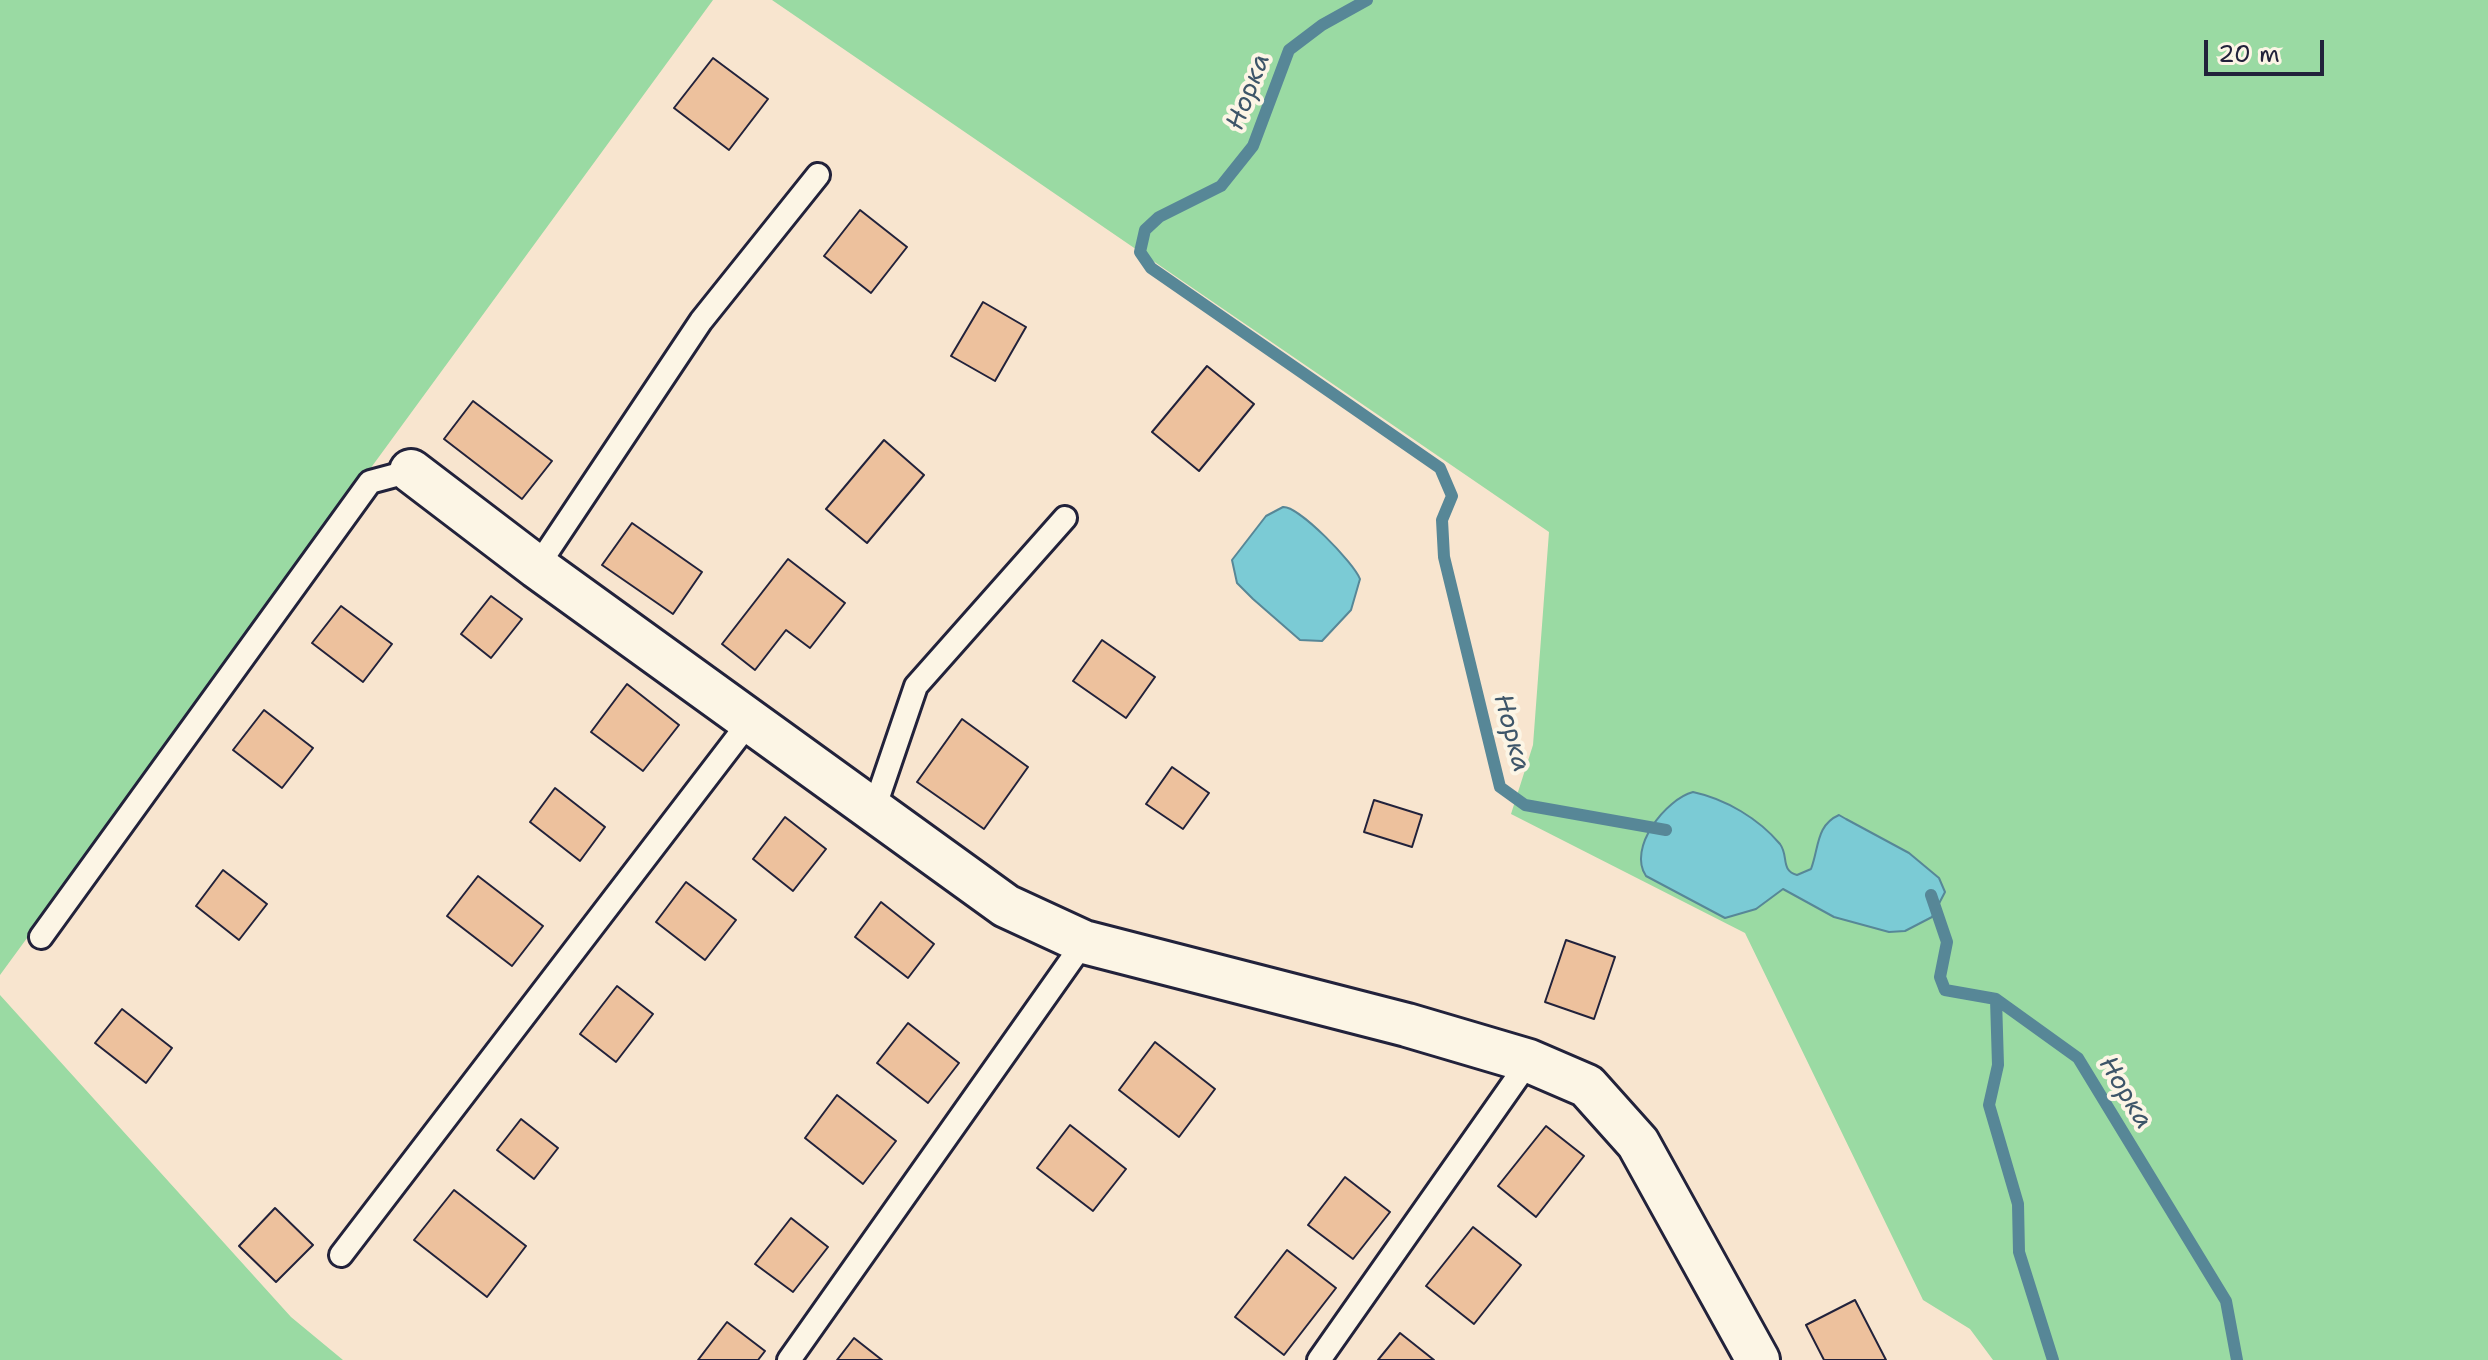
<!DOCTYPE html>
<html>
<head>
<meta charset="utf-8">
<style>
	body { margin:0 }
	#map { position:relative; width:2488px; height:1360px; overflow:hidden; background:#f8e5cf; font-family:"Shantell Sans",sans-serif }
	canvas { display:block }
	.scale { position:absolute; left:2204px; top:40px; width:120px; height:36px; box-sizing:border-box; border:4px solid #22223b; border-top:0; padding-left:10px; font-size:24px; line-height:28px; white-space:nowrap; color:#22223b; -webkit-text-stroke:6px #fcf5e5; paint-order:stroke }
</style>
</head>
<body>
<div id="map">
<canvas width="2488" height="1360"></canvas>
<div class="scale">20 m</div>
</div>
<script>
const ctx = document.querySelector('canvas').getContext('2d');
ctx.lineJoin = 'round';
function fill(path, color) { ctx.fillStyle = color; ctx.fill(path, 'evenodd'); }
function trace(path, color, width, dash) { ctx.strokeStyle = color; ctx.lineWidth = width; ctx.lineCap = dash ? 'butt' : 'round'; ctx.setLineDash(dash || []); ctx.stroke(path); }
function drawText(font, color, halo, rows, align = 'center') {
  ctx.font = font + ' "Shantell Sans",sans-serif'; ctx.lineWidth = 8; ctx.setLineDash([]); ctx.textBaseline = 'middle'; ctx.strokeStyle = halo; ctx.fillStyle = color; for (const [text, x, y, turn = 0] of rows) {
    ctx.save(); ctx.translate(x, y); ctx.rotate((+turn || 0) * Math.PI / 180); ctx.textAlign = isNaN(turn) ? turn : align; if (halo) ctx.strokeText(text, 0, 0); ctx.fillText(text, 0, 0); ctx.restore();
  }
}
fill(new Path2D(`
	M0 0H713L0 975Z
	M772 0H2488V1360H1993L1970 1329 1923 1300 1745 933 1511 814 1533 745 1549 532Z
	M0 995 291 1317 343 1360H0Z`), '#9adaa3');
const water = new Path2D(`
	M1283 507C1299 506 1354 563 1360 579L1351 610 1322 641 1300 640 1253 599 1237 583 1232 560 1266 516Z
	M1693 792C1726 799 1759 819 1780 844 1789 856 1780 870 1797 875L1811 869C1819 848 1816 825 1839 815L1846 819 1909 853 1939 878 1945 892 1932 917 1905 931 1889 932 1834 917 1783 889 1756 909 1725 918 1646 876C1627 848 1666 799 1693 792Z`);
fill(water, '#7bcbd5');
trace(water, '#578797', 2);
trace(new Path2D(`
	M1367 0 1322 25 1289 50 1253 146 1221 186 1159 217 1145 230 1140 252 1151 268 1440 468 1452 496 1442 520 1444 557 1500 787 1525 805 1666 830
	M1931 895 1947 942 1940 977 1945 990 1996 999 2078 1058 2226 1301 2237 1360
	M1996 999 1998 1065 1989 1105 2018 1204 2019 1252 2053 1360`), '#578797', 12);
const building = new Path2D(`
	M713 58 768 99 729 150 674 108Z
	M860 210 907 247 871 293 824 256Z
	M983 302 1026 327 995 381 951 356Z
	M1207 366 1254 404 1199 471 1152 432Z
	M473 401 552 461 522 499 444 439Z
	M884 440 924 475 867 543 826 509Z
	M632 523 702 572 673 614 602 565Z
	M788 559 845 603 810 648 786 630 755 670 722 644Z
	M491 596 522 619 491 658 461 634Z
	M341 606 392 644 363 682 312 643Z
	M1102 640 1155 677 1126 718 1073 681Z
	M627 684 679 725 643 771 591 732Z
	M264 710 313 748 282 788 233 750Z
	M962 719 1028 767 984 829 917 782Z
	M1172 767 1209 793 1183 829 1146 804Z
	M555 788 605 827 580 861 530 822Z
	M1374 800 1422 815 1412 847 1364 832Z
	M785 817 826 849 793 891 753 859Z
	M223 870 267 904 239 940 196 906Z
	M478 876 543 926 512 966 447 916Z
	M686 882 736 920 705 960 656 922Z
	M881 902 934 944 908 978 855 937Z
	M1566 940 1615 957 1594 1019 1545 1002Z
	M617 986 653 1014 616 1062 580 1034Z
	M122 1009 172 1048 146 1083 95 1043Z
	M908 1023 959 1063 928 1103 877 1063Z
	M1155 1042 1215 1089 1179 1137 1119 1090Z
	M837 1095 896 1141 863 1184 805 1138Z
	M521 1119 558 1148 534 1179 497 1150Z
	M1070 1125 1126 1169 1093 1211 1037 1168Z
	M1546 1126 1584 1156 1536 1217 1498 1186Z
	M1345 1177 1390 1212 1353 1259 1308 1225Z
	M454 1190 526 1246 487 1297 414 1240Z
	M275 1208 313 1245 276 1282 239 1246Z
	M791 1218 828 1247 793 1292 755 1264Z
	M1473 1227 1521 1265 1474 1324 1426 1286Z
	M1287 1250 1336 1288 1284 1355 1235 1317Z
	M1855 1300 1886 1360H1824L1806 1325Z
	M727 1322 765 1351 758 1360H698Z
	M1400 1333 1434 1360H1378Z
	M854 1338 882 1360H837Z`);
fill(building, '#edc19d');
trace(building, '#22223b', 2);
const service = new Path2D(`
	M537 567 701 321 818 175
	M874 809 916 686 1065 518
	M41 937 370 482 411 471
	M341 1255 750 721
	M789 1360 1084 942
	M1319 1360 1529 1061`);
const minor = new Path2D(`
	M411 471 537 567 1006 906 1084 942 1407 1025 1529 1061 1587 1086 1638 1143 1758 1360`);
trace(service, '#22223b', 28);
trace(minor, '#22223b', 48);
trace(service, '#fcf5e5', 22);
trace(minor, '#fcf5e5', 42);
drawText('italic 26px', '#3d5569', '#fcf5e5', [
	["Норка",1249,92,-69],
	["Норка",1511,733,75],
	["Норка",2125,1093,59]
]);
</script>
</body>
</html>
